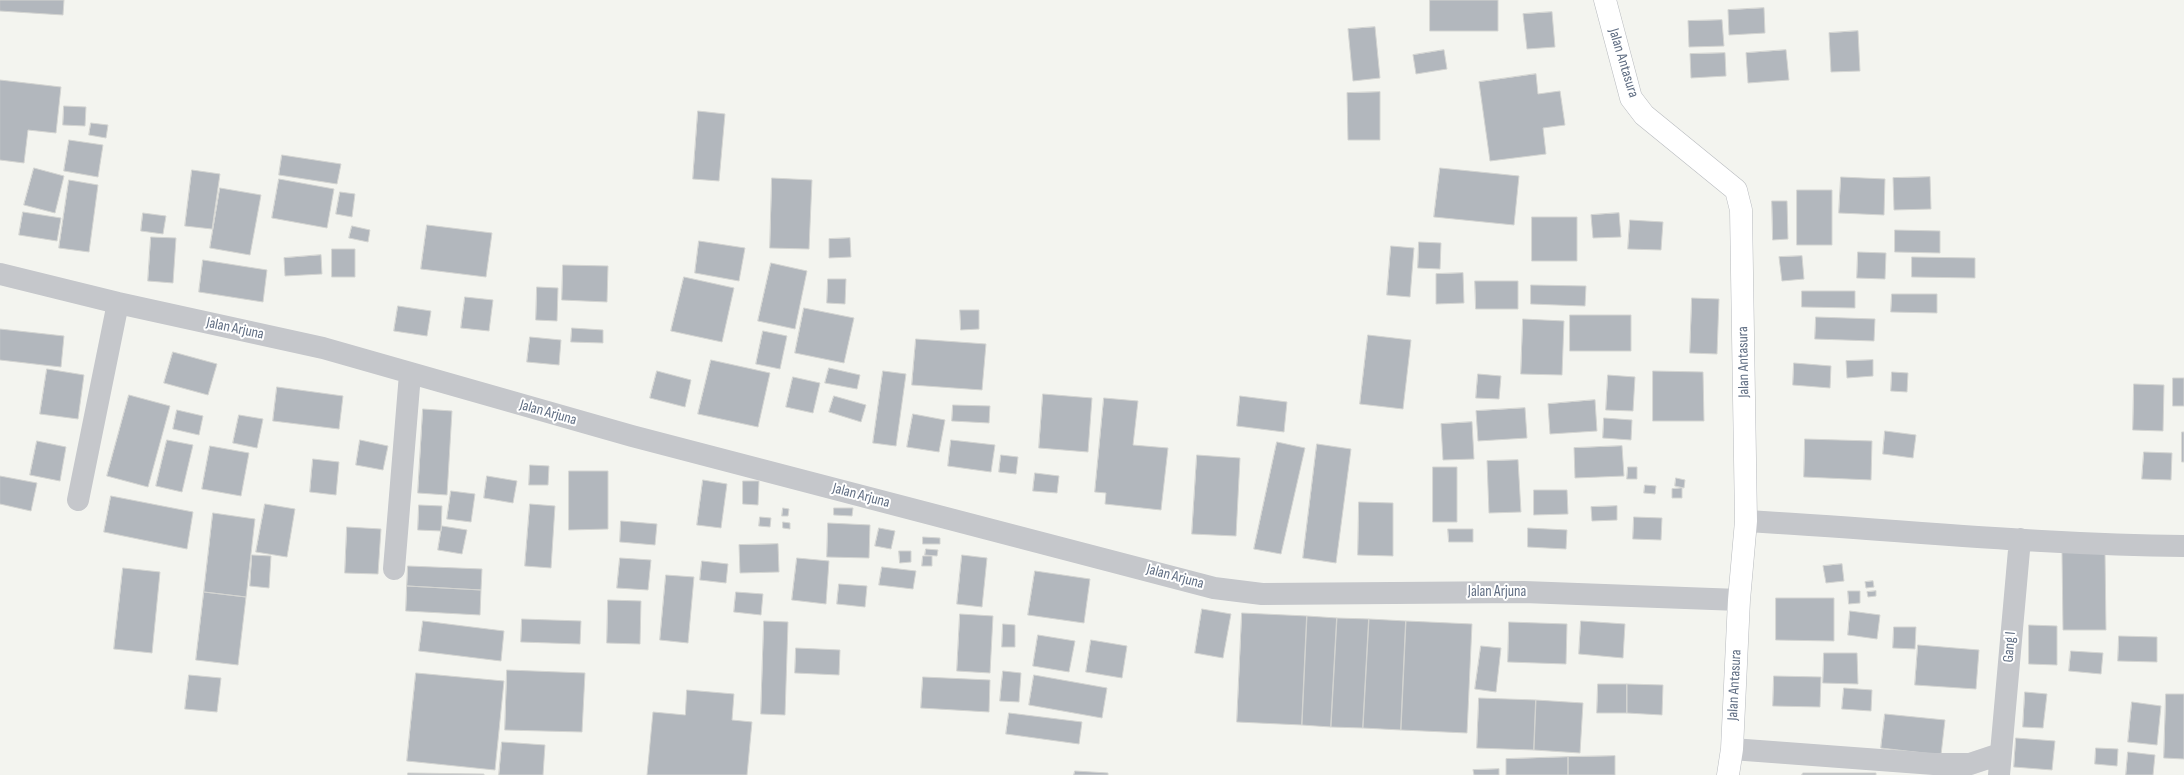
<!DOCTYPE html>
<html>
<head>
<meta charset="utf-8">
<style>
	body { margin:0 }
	canvas { display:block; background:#f3f4ef }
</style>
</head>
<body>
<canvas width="2184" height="775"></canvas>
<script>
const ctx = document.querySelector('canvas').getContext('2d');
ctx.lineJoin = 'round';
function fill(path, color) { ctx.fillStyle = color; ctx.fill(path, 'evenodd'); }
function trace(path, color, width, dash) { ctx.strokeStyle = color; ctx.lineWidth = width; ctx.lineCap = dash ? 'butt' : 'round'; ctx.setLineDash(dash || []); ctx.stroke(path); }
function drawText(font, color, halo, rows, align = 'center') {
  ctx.font = font + ' "Sofia Sans Condensed",sans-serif'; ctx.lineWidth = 4; ctx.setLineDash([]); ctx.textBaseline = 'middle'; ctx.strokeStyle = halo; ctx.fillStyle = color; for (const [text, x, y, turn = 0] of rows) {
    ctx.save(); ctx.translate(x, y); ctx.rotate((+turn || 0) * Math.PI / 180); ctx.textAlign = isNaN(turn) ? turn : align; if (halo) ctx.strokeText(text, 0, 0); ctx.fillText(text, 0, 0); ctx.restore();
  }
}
const building = new Path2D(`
	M0 0H64L63 15 0 11Z
	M1430 0H1498V31H1430Z
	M1764 8 1765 33 1729 35 1728 10Z
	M1552 12 1555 47 1527 49 1523 14Z
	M1722 20 1724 46 1689 47 1688 21Z
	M1375 27 1380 78 1353 81 1348 29Z
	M1858 31 1860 71 1831 72 1829 33Z
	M1444 50 1447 69 1416 74 1413 55Z
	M1786 50 1789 80 1748 83 1746 53Z
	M1725 53 1726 76 1691 78 1690 54Z
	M1536 74 1538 94 1560 91 1565 125 1543 128 1546 154 1490 161 1479 82Z
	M0 80 61 87 56 133 28 130 24 163 0 160Z
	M1380 92V140H1348L1347 93Z
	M64 106 86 107 85 126 63 125Z
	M698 111 725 114 719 181 693 179Z
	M91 123 108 125 106 138 89 135Z
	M69 140 103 145 98 177 64 171Z
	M282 155 341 164 337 184 279 175Z
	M34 168 64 176 55 213 24 205Z
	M1440 168 1519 176 1514 225 1434 217Z
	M192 170 220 174 212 229 185 226Z
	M1841 177 1885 179 1884 215 1839 213Z
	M1930 177 1931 209 1894 210 1893 178Z
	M772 178 812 180 809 249 770 248Z
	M279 179 334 189 327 228 272 218Z
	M69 180 98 185 89 252 59 248Z
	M220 188 261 195 250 255 210 248Z
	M1797 190H1832V245H1797Z
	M340 192 355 194 352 217 336 214Z
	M1772 201H1787L1788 239 1773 240Z
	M23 212 61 218 57 241 19 235Z
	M143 213 166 216 163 234 141 231Z
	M1619 213 1621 237 1593 238 1591 215Z
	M1532 217H1577V261H1532Z
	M1630 220 1663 222 1661 250 1628 249Z
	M427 225 492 233 486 277 421 269Z
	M352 226 370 230 368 242 349 238Z
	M1895 230 1940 231V253L1895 252Z
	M151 237 176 238 173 283 148 281Z
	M850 238 851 257 829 258V239Z
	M699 241 745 248 739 281 695 273Z
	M1419 242 1441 243 1440 269 1418 268Z
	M1391 246 1414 248 1410 297 1387 295Z
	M332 249H355V277H332Z
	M1858 252 1886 253 1885 279 1857 278Z
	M321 255 322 274 285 276 284 258Z
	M1802 256 1804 279 1782 281 1779 257Z
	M1912 257 1975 258V278L1912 277Z
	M203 260 267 270 263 302 199 292Z
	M771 263 807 271 795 329 758 321Z
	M563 265 608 266 607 302 562 300Z
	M1463 273 1464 303 1436 304V274Z
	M684 277 734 288 722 342 671 331Z
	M828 279H846L845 304 827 303Z
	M1475 281H1518V309H1476Z
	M1531 285 1586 286 1585 306 1531 304Z
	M537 287 558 288 557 321 536 320Z
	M1802 291H1855V308L1802 307Z
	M1892 294H1937V313L1891 312Z
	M465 297 493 300 489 331 461 328Z
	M1692 298 1719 299 1717 354 1690 353Z
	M398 306 431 311 427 336 394 331Z
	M804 308 854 318 844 363 795 353Z
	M960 310H979V329L961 330Z
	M1570 315H1631V351H1570Z
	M1816 317 1875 319 1874 341 1815 339Z
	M1523 319 1564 321 1562 375 1521 374Z
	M572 328 603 330V343L571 342Z
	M0 329 64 336 61 367 0 360Z
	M763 331 787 336 780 369 756 364Z
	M1368 335 1411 340 1403 409 1360 404Z
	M530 337 561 340 559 365 527 362Z
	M916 339 986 344 982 390 912 385Z
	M173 352 217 364 208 395 164 383Z
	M711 360 770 373 758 427 698 414Z
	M1873 360V376L1847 378 1846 361Z
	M1794 363 1831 366 1830 388 1793 385Z
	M829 368 860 375 857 389 825 383Z
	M47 369 84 375 78 419 40 414Z
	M657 371 691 380 685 407 650 398Z
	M883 371 906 374 896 446 873 443Z
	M1653 371 1703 372 1704 421H1653Z
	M1892 372 1908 373 1907 392 1891 391Z
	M1478 374 1501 376 1499 399 1476 398Z
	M1608 375 1635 377 1633 411 1606 410Z
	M793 377 820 383 813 413 786 407Z
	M2173 378H2184V406H2173Z
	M2134 384 2164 385 2163 431 2133 430Z
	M277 387 343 396 339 429 273 421Z
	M1043 394 1092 398 1088 452 1039 448Z
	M129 395 170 406 148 487 107 476Z
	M834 396 866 405 861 422 829 412Z
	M1240 396 1287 402 1284 432 1237 426Z
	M1104 398 1138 401 1133 445 1168 448 1161 510 1105 504 1106 493 1095 492Z
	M1595 400 1597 431 1550 434 1548 404Z
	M953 405 990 406 989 423 952 421Z
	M1525 408 1527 438 1478 441 1476 411Z
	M423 409 452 411 447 495 418 493Z
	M177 410 203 416 199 435 173 429Z
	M913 414 945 420 939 452 907 447Z
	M239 415 263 419 257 448 233 443Z
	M1604 418 1632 420 1631 440 1603 438Z
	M1472 422 1474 459 1443 460 1441 424Z
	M1885 431 1916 435 1913 458 1883 454Z
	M2182 432H2184V462H2182Z
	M1805 439 1872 441 1871 480 1804 477Z
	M167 440 193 445 182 492 156 486Z
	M360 440 388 446 383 470 356 465Z
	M951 440 995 445 991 472 948 466Z
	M37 441 66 447 60 481 30 475Z
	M1277 442 1305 448 1281 554 1254 549Z
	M1317 444 1351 449 1336 563 1303 558Z
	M210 446 249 453 241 496 202 489Z
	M1622 446 1624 476 1575 478 1574 448Z
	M2144 452 2172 453 2171 480 2142 479Z
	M1001 455 1018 457 1016 474 999 472Z
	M1197 455 1240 458 1236 536 1192 534Z
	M313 459 339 462 336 495 310 492Z
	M1518 460 1521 512 1489 513 1487 461Z
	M530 465 549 466 548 485H529Z
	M1433 467H1457V522H1433Z
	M1628 467H1637V479H1627Z
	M569 471H608V529L569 530Z
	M1035 473 1059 476 1057 493 1033 491Z
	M0 476 37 483 31 511 0 504Z
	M487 476 517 481 513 503 484 498Z
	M1676 478 1685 480 1684 488 1675 486Z
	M703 480 727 484 721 528 697 525Z
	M743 481H759L758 505 743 504Z
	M1645 485 1656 486 1655 494 1644 493Z
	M1682 488V498H1672V489Z
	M1534 490H1567L1568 514 1534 515Z
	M451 491 475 494 471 522 447 519Z
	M111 496 193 512 187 549 104 532Z
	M1359 502 1393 503V556L1358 555Z
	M265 504 295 509 287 557 256 552Z
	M530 504 555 506 551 568 525 566Z
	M419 505 442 506 441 531 418 530Z
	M1617 506V520L1592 521 1591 507Z
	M783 508 789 509 788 516H782Z
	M834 508H853L852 516 834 515Z
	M213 513 255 519 246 597 204 592Z
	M760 517 771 518 770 527 759 526Z
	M1634 517 1662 518 1661 540 1633 539Z
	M621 521 657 524 655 545 620 542Z
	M783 522 790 523V529L783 528Z
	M828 523 870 525 869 558 827 557Z
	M442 526 467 530 462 554 438 550Z
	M347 527 381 529 378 574 345 573Z
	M879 528 895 531 891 549 875 546Z
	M1528 528 1567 530 1566 549 1528 547Z
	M1448 529H1473V542H1449Z
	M923 537 940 538V544H923Z
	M778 544 779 572 740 573 739 545Z
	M926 549 938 550 937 556 925 555Z
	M899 551H911V562L900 563Z
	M2105 552 2106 630H2063L2062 553Z
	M252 555 271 556 269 588 250 586Z
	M962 555 987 558 982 607 957 604Z
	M923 556H932V566H922Z
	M620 558 651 560 648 590 617 588Z
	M797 558 829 561 826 604 792 600Z
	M702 561 728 564 726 583 700 580Z
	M1842 564 1844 581 1826 583 1823 566Z
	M408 566 482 569 481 590 407 586Z
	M882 567 916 571 913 589 879 585Z
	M123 568 160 572 152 653 114 649Z
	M1035 571 1090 579 1084 623 1028 615Z
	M666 575 694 577 688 643 660 640Z
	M1873 581 1874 587 1866 588 1865 582Z
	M839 584 867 586 865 607 837 604Z
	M407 586 481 590 480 615 406 611Z
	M1848 591H1860V603L1849 604Z
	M1876 591V596L1868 597 1867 592Z
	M204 592 246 597 238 665 196 660Z
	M736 592 763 594 761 615 734 612Z
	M1776 598H1834V641L1776 640Z
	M608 600 641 601 640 644 607 643Z
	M1202 609 1231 614 1223 658 1195 653Z
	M1850 611 1880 615 1877 639 1848 635Z
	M1242 613 1307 616 1302 725 1237 722Z
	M960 614 993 616 990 673 957 671Z
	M1307 616 1337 618 1331 727 1302 725Z
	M1337 618 1369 619 1363 728 1331 727Z
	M522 619 581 621 580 644 521 642Z
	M1369 619 1406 621 1401 730 1363 728Z
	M423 621 504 631 501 661 419 651Z
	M764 621 788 622 785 715 761 714Z
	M1406 621 1472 624 1467 733 1401 730Z
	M1581 621 1625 624 1623 658 1579 654Z
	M1509 622 1567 624 1566 664 1508 662Z
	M1003 624 1015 625V647H1002Z
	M2029 625 2057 626V665L2029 664Z
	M1894 627H1916L1915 649 1893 648Z
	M1038 635 1075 641 1069 672 1033 666Z
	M2119 636 2157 637V662L2118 661Z
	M1091 640 1127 646 1122 678 1086 672Z
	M1918 645 1979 650 1976 689 1915 685Z
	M1481 646 1501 648 1496 692 1475 689Z
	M796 648 840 650 839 675 795 673Z
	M2071 651 2103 653 2101 674 2069 671Z
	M1824 653H1857L1858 684 1823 683Z
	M507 670 585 673 582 732 505 730Z
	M1003 671 1021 673 1019 702 1000 701Z
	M416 673 504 681 495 770 407 761Z
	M189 675 221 678 217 712 185 709Z
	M1034 675 1107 688 1102 718 1029 705Z
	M1774 676 1821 677 1820 707 1773 706Z
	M923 677 990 680 989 712 921 708Z
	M1598 684H1627V713H1597Z
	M1627 684 1663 685 1662 715 1627 713Z
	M1844 688 1872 690 1871 711 1842 709Z
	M687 690 734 694 732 720 752 722 747 775H647L653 712 685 715Z
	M2025 692 2047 694 2043 728 2023 727Z
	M2166 694H2184V759L2164 758Z
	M1479 698 1536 700 1534 750 1477 748Z
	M1536 700 1583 703 1580 753 1534 750Z
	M2132 702 2161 706 2157 745 2128 742Z
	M1009 713 1082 722 1079 744 1006 734Z
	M1885 714 1945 720 1941 755 1881 748Z
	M2016 738 2055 741 2052 770 2014 767Z
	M502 742 545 745 543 775H499Z
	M2096 748 2118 749 2117 766 2095 764Z
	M2128 752 2155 755 2153 775H2126Z
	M1615 756V775H1568V757Z
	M1568 757V775H1506V759Z
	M1499 769V775H1474L1473 770Z
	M1075 771 1108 773V775H1074Z
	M408 773 484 774V775H408Z
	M1803 773H1876V775H1802Z`);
fill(building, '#b2b7bd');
trace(building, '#d4d5d2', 1);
const major = new Path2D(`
	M1605 0 1631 98 1644 115 1736 190 1741 210 1746 521 1739 600 1732 749 1728 775`);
trace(major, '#b7babe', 23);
trace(new Path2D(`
	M0 274 118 303 323 348 632 436 1214 588 1262 594 1524 592 1739 600
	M78 500 118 303
	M1746 521C1892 529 2038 545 2184 546
	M394 569 410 374
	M1732 749 1934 764H1970L2000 754
	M1999 775 2020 539`), '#c5c7cb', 22);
trace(major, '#fff', 22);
drawText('15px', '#606e83', '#fff', [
	["Jalan Antasura",1623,63,73],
	["Jalan Arjuna",235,329,12],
	["Jalan Antasura",1744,362,-91],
	["Jalan Arjuna",548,413,16],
	["Jalan Arjuna",861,496,15],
	["Jalan Arjuna",1175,577,15],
	["Jalan Arjuna",1497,592],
	["Gang I",2010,647,-85],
	["Jalan Antasura",1735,685,-87]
]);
</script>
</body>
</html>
